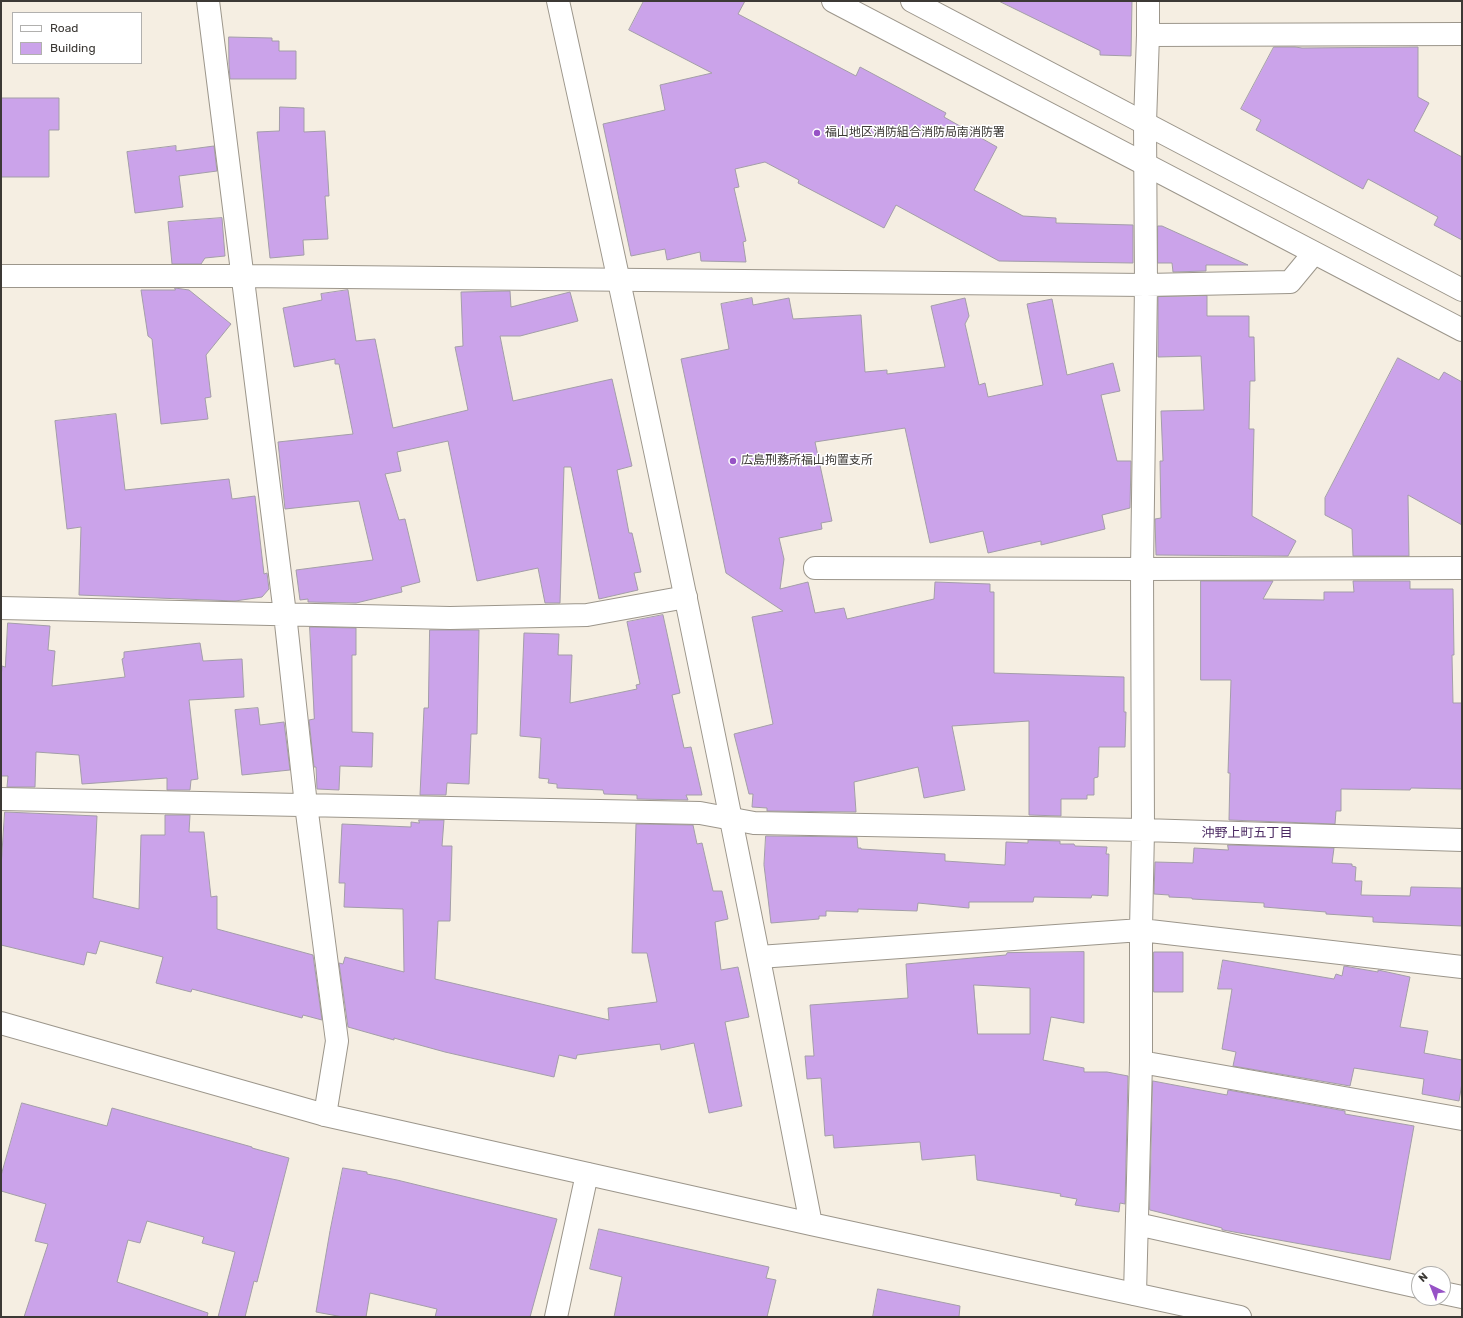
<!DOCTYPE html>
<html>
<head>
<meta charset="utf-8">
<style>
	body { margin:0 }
	#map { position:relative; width:1463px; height:1318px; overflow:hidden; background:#f5eee2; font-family:Rubik,sans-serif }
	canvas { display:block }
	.frame { position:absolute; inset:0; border:2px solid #3c3935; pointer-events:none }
	.legend { position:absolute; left:12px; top:12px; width:130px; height:52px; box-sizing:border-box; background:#fff; border:1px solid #b1b0ae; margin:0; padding:5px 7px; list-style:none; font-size:12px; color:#3c3935 }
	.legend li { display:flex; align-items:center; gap:8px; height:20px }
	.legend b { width:20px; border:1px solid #b1b0ae }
	.north { position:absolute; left:1411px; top:1266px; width:40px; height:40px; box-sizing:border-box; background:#fff; border:1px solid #b1b0ae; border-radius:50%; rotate:317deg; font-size:11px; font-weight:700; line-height:16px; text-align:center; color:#3c3935 }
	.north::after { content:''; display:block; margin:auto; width:14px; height:18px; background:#9752c6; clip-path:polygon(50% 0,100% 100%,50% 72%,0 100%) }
</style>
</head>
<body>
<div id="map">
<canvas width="1463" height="1318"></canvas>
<div class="frame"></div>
<ul class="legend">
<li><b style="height:5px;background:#fff"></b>Road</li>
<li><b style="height:11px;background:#cba3ea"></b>Building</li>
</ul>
<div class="north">N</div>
</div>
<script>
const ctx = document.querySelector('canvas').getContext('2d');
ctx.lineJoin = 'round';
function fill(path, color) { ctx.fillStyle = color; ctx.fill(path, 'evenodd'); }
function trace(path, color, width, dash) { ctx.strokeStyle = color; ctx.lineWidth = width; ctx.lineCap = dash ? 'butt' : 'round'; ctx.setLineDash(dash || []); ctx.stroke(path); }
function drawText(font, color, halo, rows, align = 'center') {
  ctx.font = font + ' Rubik,"Noto Sans JP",sans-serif'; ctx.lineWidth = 3; ctx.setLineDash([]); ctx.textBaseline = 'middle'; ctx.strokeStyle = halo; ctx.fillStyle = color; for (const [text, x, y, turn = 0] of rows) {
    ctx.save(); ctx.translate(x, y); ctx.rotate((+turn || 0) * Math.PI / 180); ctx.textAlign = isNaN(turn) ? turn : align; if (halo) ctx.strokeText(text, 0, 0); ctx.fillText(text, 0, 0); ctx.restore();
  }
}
const building = new Path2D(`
	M644 1H745L738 14 856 76 860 67 946 113 944 117 997 147 974 190 1023 216 1056 218V223L1133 225V263L999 261 896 205 884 228 798 183 799 180 765 162 735 169 739 187 734 188 746 241 743 242 746 262 701 261 700 252 667 260 665 249 631 256 603 124 665 110 660 85 712 73 629 30Z
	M999 1H1132L1131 56 1100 55V51Z
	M229 37 272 38V41H279V51H296V79H230L229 65Z
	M1274 47H1295L1302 48 1418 47V97L1429 103 1414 131 1462 157V240L1434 225 1438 217 1368 179 1363 189 1256 130 1261 120 1241 109Z
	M1 98H59V130H49V177H1Z
	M280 107 304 108V132L325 131 329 196H325L328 239 303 240 304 255 270 258 257 132 279 131Z
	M176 146V151L214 146 217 171 179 176 183 207 135 213 127 152Z
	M222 218 225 256 205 258 201 264H172L168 222Z
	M1158 226H1162L1248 265H1206V271L1173 272 1172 263H1158Z
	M175 288 189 290 231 324 206 355 211 397 205 398 208 419 161 424 152 339 148 336 141 290H175Z
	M348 290 356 341 375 339 393 428 468 410 455 347 463 346 461 292 510 291 511 307 570 292 578 321 520 336H500L513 401 612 379 632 466 617 470 629 533H632L641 572 634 573 638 590 599 599 571 467H564L560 603H545L538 568 477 581 448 441 397 452 401 471 385 474 399 520 405 519 420 582 401 587 402 592 356 603 308 602V599L300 600 296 570 373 560 359 501 285 509 278 442 353 434 339 364H335V359L294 367 283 308 322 300 321 294Z
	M1207 296V316H1249V337H1254L1255 381H1250L1249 429H1254L1252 516 1296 541 1288 556 1156 555 1155 519 1161 518 1160 461H1163L1161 411 1204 410 1201 356 1158 357V297Z
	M752 298 753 305 789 298 793 319 861 315 865 372 887 370V374L945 367 931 306 965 298 969 316 965 324 979 385 985 383 988 397 1043 385 1027 304 1052 299 1067 375 1113 363 1120 391 1101 395 1117 461H1131L1130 508 1102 515 1105 529 1041 545V541L988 553 983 531 930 543 905 428 815 442 832 521 821 523 822 529 779 538 784 559 780 589 808 582 815 613 844 608 847 619 934 599 935 582 990 584V592H994V673L1124 677V712H1126L1125 747H1099L1098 777 1094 778V795H1087V799H1061V816L1029 815V721L952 726 965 790 924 798 918 767 854 782 856 812 767 811V808L752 807 753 794H749L734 734 773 724 752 617 783 611 726 573 681 359 729 349 721 304Z
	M1398 358 1439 380 1444 372 1462 382V525L1408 495 1409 556H1353L1352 529 1325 515V498Z
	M116 414 125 490 229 479 232 499 255 496 264 574 267 573 269 589 262 597 235 601 79 595 81 527 67 529 55 421Z
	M1201 581H1273L1263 599 1324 600V592H1354L1353 581H1410V589H1453L1454 655H1452L1453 703H1462V789L1411 788 1410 790 1341 789V811H1336L1335 824 1229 820 1230 773H1228L1231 680H1201Z
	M663 615 680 693 672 695 684 748 691 747 702 795H686L688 800 637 799V795L604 794 603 790 557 788V784L548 783 549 779 539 778 541 738 520 736 524 633 559 634 558 655H572L570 703 637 689 636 685 640 684 627 622Z
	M8 623 50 626 48 650 55 651 52 686 125 677 122 659 124 658V652L200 643 203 661 242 659 244 697 189 700 198 779 191 780 190 790H167V778L82 784 79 755 36 752 35 787H7L8 776H1V679L2 666 5 667Z
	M310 627 356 628V655H352V732L373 733 372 767 340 766 339 790 317 789 316 767H314L309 720 314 719Z
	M430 630H479L477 734H471L469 784 447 783 446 795H420L424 708H428Z
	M258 708 260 725 284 722 290 770 242 775 235 710Z
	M5 812 97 816 93 898 139 909 141 835H165V815H190L189 832H204L211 897 217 896V929L313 955 322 1020 303 1015 302 1018 192 989 191 992 156 983 163 957 100 941 96 954 87 952 84 965 1 945V868Z
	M419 820H444L442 846H452L450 921H438L435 979 609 1020 608 1008 657 1002 647 953H632L636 824 693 825 697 844 702 843 713 891H722L728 919 715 922 721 970 738 967 749 1017 725 1022 742 1106 709 1113 694 1043 661 1050 660 1044 577 1055 576 1059 559 1055 554 1077 445 1052 394 1038V1040L348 1027 339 963 343 964 345 957 404 972 403 909 344 907 345 883H339L342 824 411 827V822L419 823Z
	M766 836 857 837 858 848H861V849L945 854V861L1005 865 1006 842 1028 843V840L1060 841V844H1074L1075 846 1107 847 1106 854H1109L1108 896 1092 895 1091 898 1034 897 1033 902H969V908L918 903 917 911 858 909V912L826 911V916H819V919L771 923 764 865Z
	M1228 845 1334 848 1332 863 1352 864V866L1356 867 1355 881H1362L1361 895 1410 896 1411 887 1462 888V926L1373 922V917L1326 914V912L1264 907V903L1192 899V898L1169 897V895L1154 894 1155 862 1193 863 1194 848 1228 850Z
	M1084 952V1023L1051 1017 1043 1060 1084 1068V1072H1107L1128 1076 1125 1204 1120 1203 1119 1212 1075 1205 1077 1199 1060 1196 1061 1194 977 1180 975 1155 922 1160 920 1142 834 1148 833 1135 825 1136 821 1078 807 1079 805 1056H814L810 1005 908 998 906 964 1006 955 1007 953ZM974 985 1030 988V1034H978Z
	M1154 952H1183V992H1154Z
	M1223 960 1334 979 1336 974 1342 976 1344 966 1378 972V970L1410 977 1400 1027 1428 1031 1424 1053 1462 1060V1083L1459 1101 1422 1094 1424 1079 1354 1068 1350 1086 1233 1066 1236 1052 1222 1049 1232 989H1218Z
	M1153 1081 1227 1095 1228 1090 1345 1111V1114L1414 1126 1390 1260 1223 1230H1222V1228L1150 1210Z
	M22 1103 107 1126 112 1108 252 1147V1148L289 1158 257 1282 254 1281 245 1317H218L235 1252 202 1243 204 1237 147 1221 140 1243 128 1240 117 1282 208 1313 207 1317H24L48 1244 35 1241 46 1204 1 1191V1176Z
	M343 1168 367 1172V1174L397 1180 557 1219 530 1317H435L437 1309 370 1293 366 1317H343L316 1312 330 1231Z
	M599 1229 769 1267 766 1278 776 1280 767 1317H614L622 1277 590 1269Z
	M878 1289 960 1306 959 1317H873Z`);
fill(building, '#cba3ea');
trace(building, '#a39da8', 1);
const minor = new Path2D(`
	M208 1 285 614 306 805 337 1041 325 1115
	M1148 35 1462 34
	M1 276H242L1146 285 1290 282 1314 253
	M815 568 1142 569 1462 568
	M1 608 450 618 587 615 686 597
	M1 799 700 813 754 823 1143 830 1462 840
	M759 957 1141 930 1462 967
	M1141 1062 1462 1119
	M1137 1224 1419 1287
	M1443 1293 1462 1297
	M1135 1294 1141 1062V930L1143 830 1142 569 1146 285 1145 123 1148 35V1
	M556 1317 587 1174`);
const tertiary = new Path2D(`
	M558 1C648 408 732 815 811 1224
	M833 1 1462 330
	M912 1 1462 290
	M1 1023 325 1115 811 1224 1240 1317`);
trace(minor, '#9c968b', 24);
trace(tertiary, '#9c968b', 24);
trace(minor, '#fff', 22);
trace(tertiary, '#fff', 22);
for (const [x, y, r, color] of [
	[817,133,4,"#9752c6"],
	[733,461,4,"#9752c6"]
]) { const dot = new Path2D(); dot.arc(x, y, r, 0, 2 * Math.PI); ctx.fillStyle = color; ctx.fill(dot); trace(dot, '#fff', 1.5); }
drawText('12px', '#3c3935', '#fff', [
	["福山地区消防組合消防局南消防署",825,133],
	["広島刑務所福山拘置支所",741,461]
], 'left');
drawText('13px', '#4b2a62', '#fff', [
	["沖野上町五丁目",1247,833]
]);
</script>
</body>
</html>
